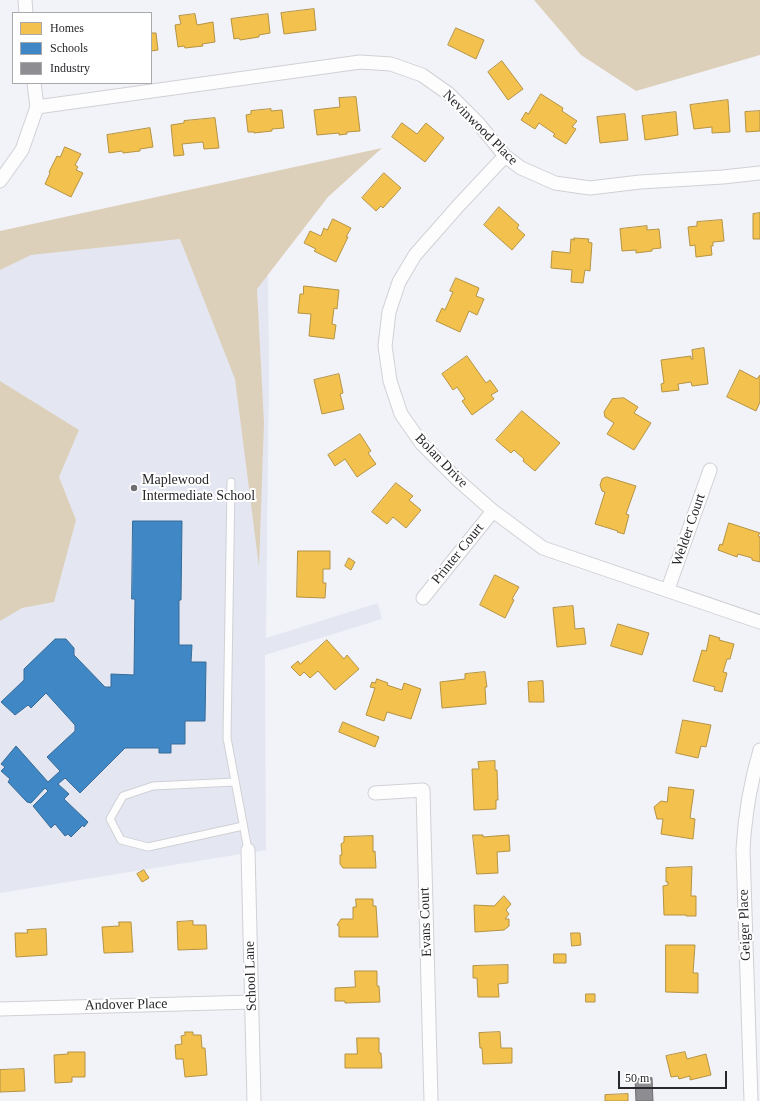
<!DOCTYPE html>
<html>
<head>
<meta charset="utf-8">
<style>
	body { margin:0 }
	#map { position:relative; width:760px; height:1101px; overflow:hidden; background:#f2f3f8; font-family:Georgia,serif }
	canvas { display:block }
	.legend { position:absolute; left:12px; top:12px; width:140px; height:72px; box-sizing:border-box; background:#fff; border:1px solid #a9a9ab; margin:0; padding:5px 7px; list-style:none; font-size:12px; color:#28282c }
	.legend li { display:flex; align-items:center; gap:8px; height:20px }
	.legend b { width:20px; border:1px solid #a9a9ab }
	.scale { position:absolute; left:618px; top:1071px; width:109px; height:18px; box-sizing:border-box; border:2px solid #28282c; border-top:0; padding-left:5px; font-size:12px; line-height:14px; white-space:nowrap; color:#28282c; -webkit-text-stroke:3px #fff; paint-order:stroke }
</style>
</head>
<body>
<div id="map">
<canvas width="760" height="1101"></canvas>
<ul class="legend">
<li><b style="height:11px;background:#f2c14e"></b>Homes</li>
<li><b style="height:11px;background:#3f88c5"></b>Schools</li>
<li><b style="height:11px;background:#8d8d92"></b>Industry</li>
</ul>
<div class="scale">50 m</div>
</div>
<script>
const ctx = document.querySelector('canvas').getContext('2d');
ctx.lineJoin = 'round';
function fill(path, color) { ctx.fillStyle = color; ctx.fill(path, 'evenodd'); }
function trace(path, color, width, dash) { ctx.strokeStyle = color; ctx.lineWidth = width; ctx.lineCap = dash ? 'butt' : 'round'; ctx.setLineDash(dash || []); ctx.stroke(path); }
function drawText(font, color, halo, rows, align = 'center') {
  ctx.font = font + ' Georgia,serif'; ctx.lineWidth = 4; ctx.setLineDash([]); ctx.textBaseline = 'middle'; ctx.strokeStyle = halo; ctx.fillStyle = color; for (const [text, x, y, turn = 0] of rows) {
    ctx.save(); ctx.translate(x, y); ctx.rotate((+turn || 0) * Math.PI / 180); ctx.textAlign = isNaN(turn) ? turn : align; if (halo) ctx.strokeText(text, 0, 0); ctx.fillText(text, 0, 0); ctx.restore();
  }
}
fill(new Path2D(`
	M267 178 269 372 266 638 378 603 382 619 265 655 266 850 0 893V232Z`), '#e4e7f2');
fill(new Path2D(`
	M534 0H760V55L636 91 581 55Z
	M382 148 328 197 257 289 264 423 259 567 235 379 180 239 31 255 0 270V231Z
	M0 381 79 430 59 477 76 520 54 602 22 608 0 621Z`), '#ddd0ba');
const homes = new Path2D(`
	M314 9 316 30 284 34 281 13Z
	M195 14 197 25 213 22 215 42 202 44 203 46 185 48 184 46 178 47 175 25 181 24 179 16Z
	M268 14 270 33 259 35V37L240 40 239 38 234 39 231 19Z
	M456 28 484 40 476 59 448 45Z
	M151 33H156L158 50 151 51Z
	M502 61 523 89 508 100 488 72Z
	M541 94 563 108 562 111 577 121 572 127 576 129 566 144 553 136 555 134 539 123 535 129 521 120 526 112 528 114Z
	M356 97 360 131 347 132V134L339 135V133L317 135 314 110 340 107 339 98Z
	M728 100 730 132 712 133V127L694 129 690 105Z
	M271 109V111L282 110 284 128 272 129V131L254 133V132H248L246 115 251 114V111Z
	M760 111V131L746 132 745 112Z
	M676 112 678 135 645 140 642 116Z
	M625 114 628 140 600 143 597 117Z
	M215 118 219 148 204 149 203 142 182 144 184 155 174 156 171 125 184 123V121Z
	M402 123 417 134 426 123 444 138 425 162 392 137Z
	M150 128 153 147 140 149V151L123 153 122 151 109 153 107 135Z
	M65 147 81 154 75 165 78 167 76 170 83 173 71 197 45 184 50 173 49 172 57 156 60 157Z
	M384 173 401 188 383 208 381 206 376 211 362 198Z
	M499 207 519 225 517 228 525 235 512 250 484 225Z
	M760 213V239H753V214Z
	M333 219 351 228 346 237H348L336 262 314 251 316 249 304 243 310 231 321 236 324 228 327 230Z
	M722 220 724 241 713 242V246H711L712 255 696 257 695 245 690 246 688 227 697 226V222Z
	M647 226V230L659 229 661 248 652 249V251L636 253V250L622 251 620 229Z
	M574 238 589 239 588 242 592 243 590 271 585 270 583 283 571 282 572 270 551 268 552 251 570 253 571 239 574 240Z
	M456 278 479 288 476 296 484 299 477 315 469 311 460 332 436 321 442 308 445 310 453 292 450 291Z
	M304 286 339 290 337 309 334 308 332 324 336 325 334 339 309 336 311 314 298 313 300 294H303Z
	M704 348 708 384 692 386 691 382 678 384 679 390 662 392 661 384 664 383 661 360 691 356V359H693L692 350Z
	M467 356 486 383 490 380 498 391 491 395 494 399 472 415 462 401 465 399 457 387 453 390 442 374Z
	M740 370 757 379 760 375V402L756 411 727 397Z
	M339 374 343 393 340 394 344 409 322 414 314 380Z
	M624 398 638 407 634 413 651 423 634 450 607 434 614 423 605 417 604 412 612 399Z
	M522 411 560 443 535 471 523 461 524 459 514 450 511 453 496 440Z
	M360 434 371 451 368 453 376 464 357 477 345 459 335 466 328 455Z
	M607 477 636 486 626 514 629 515 624 534 617 532 618 531 595 524 605 492 602 491 600 485 602 479Z
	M396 483 413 496 409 500 421 510 406 528 393 517 387 524 372 512Z
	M729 523 760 533 758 536 760 537V562L752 560V558L738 554 737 557 718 550 720 544 722 545Z
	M298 551H330V569H323V583H326L325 598 297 597Z
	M349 558 355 562 351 570 345 566Z
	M495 575 519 587 512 599 514 600 505 618 480 605Z
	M573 606 575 629 584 628 586 644 557 647 553 608Z
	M618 624 649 633 642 655 611 646Z
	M710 635 720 638 719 640 734 644 730 659H727L723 672 727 673 722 692 714 690 715 687 693 681 702 650 706 651Z
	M327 640 344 659 347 655 359 669 335 690 318 671 310 678 304 672 300 676 291 667 298 661 300 664Z
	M485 672 487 687H485L486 704 442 708 440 682 465 679V674Z
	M377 679 388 683 387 685 402 690 404 683 421 689 411 719 387 712 384 721 366 715 375 688 370 687 372 682 375 683Z
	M543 681 544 702H529L528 682Z
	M683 720 711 725 706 747 701 746 698 758 676 753Z
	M343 722 379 737 375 747 339 732Z
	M495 761V770H497L498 800H496V809L474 810 472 769H479L478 762Z
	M669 787 694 790 690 818 695 819 693 839 661 834 663 819H657L654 807 661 801 667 802Z
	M473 835H483V837L509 835 510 851 497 852 498 873 477 874Z
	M373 836V852L375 851 376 868H343L340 864V855H342L341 844 344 842V837Z
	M692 867 691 896H696V916H686V915H664L663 886 668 885V882H666V868Z
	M144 870 149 878 142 882 137 874Z
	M504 896 511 904 506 910 509 914 505 919H509V926L504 930 475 932 474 905 494 906Z
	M356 899H373V906H376L378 937H339V926L337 925 341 919H353V907H356Z
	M193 921V925H206L207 949 178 950 177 922Z
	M119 922H131L133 952 104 953 102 927 119 926Z
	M46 929 47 955 16 957 15 933H28L27 930Z
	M571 933H580L581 945 572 946Z
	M666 945H695L693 973H698V993L666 992Z
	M554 954H566V963H554Z
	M508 965V983L498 984 499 997H478L477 978H473V966Z
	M355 971H377V986H379L380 1002 345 1003V1001H335V988L355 987Z
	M586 994H595V1002H586Z
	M185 1032H193V1035H201L202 1048H205L207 1075 185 1077 183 1059H176L175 1045 182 1044 181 1036 185 1035Z
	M500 1032 501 1048H512V1063L483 1064 482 1048H480L479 1033Z
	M357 1038H379V1053H381L382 1068H345V1054H357Z
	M68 1052H85V1077H72V1082L55 1083 54 1055 68 1054Z
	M685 1052 687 1059 706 1054 711 1075 690 1080V1076L679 1079 678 1076 671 1077 666 1056Z
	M24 1069 25 1091 0 1092V1070Z
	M628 1094V1101H605V1095Z`);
fill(homes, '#f2c14e');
trace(homes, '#b59344', 1);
const schools = new Path2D(`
	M133 521H182L181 600H179V645H192L191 662H206L205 721H185V744H171V753H159V748H125L80 793 65 778 58 784 69 794 64 799 88 822 84 827 83 825 71 837 68 834 65 836 55 824 51 828 33 806 48 791 45 788 31 803 27 802 8 782 10 779 1 771 5 767 1 764 16 746 48 782 60 771 47 757 75 731V725L46 693 31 708 28 705 15 715 1 702 24 680V669L55 639H66L74 648V655L105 687H111V674L134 675 135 599H132Z`);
fill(schools, '#3f88c5');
trace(schools, '#386b97', 1);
const industry = new Path2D(`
	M652 1078 653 1101H636L635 1079Z`);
fill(industry, '#8d8d92');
trace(industry, '#6f6f73', 1);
const lane = new Path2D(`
	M231 482 227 738 248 850
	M235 782 153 786 123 796 110 819 121 840 148 847 243 826`);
const street = new Path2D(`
	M25 0 26 13
	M37 107 360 62 391 64 422 75 449 94 478 123 505 156 521 168 555 183 590 188 640 182 723 177 760 173
	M505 156 459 205 415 255 399 282 389 312 385 346 390 381 401 414 422 444 459 481 493 511 543 548 760 622
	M0 181 22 150 37 107 34 83
	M668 589 710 470
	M423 598 493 511
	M375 793 423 790 431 1101
	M248 850 254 1101
	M0 1009 252 1002
	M751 1101 743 849C745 814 750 784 760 750`);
trace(lane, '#d0d1d5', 9);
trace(street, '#d0d1d5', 15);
trace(lane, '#fdfdfe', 7);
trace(street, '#fdfdfe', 13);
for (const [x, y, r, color] of [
	[134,488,4,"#6f6f73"]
]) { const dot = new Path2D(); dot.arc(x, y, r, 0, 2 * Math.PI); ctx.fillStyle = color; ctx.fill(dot); trace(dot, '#fff', 1.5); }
drawText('14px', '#28282c', '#fff', [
	["Nevinwood Place",480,128,45],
	["Bolan Drive",441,461,46],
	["Welder Court",689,530,-71],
	["Printer Court",458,554,-51],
	["Evans Court",426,922,-92],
	["Geiger Place",745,925,-92],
	["School Lane",251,976,-92],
	["Andover Place",126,1005,-1]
]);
drawText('14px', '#28282c', '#fff', [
	["Maplewood",142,480],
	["Intermediate School",142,496]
], 'left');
</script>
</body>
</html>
